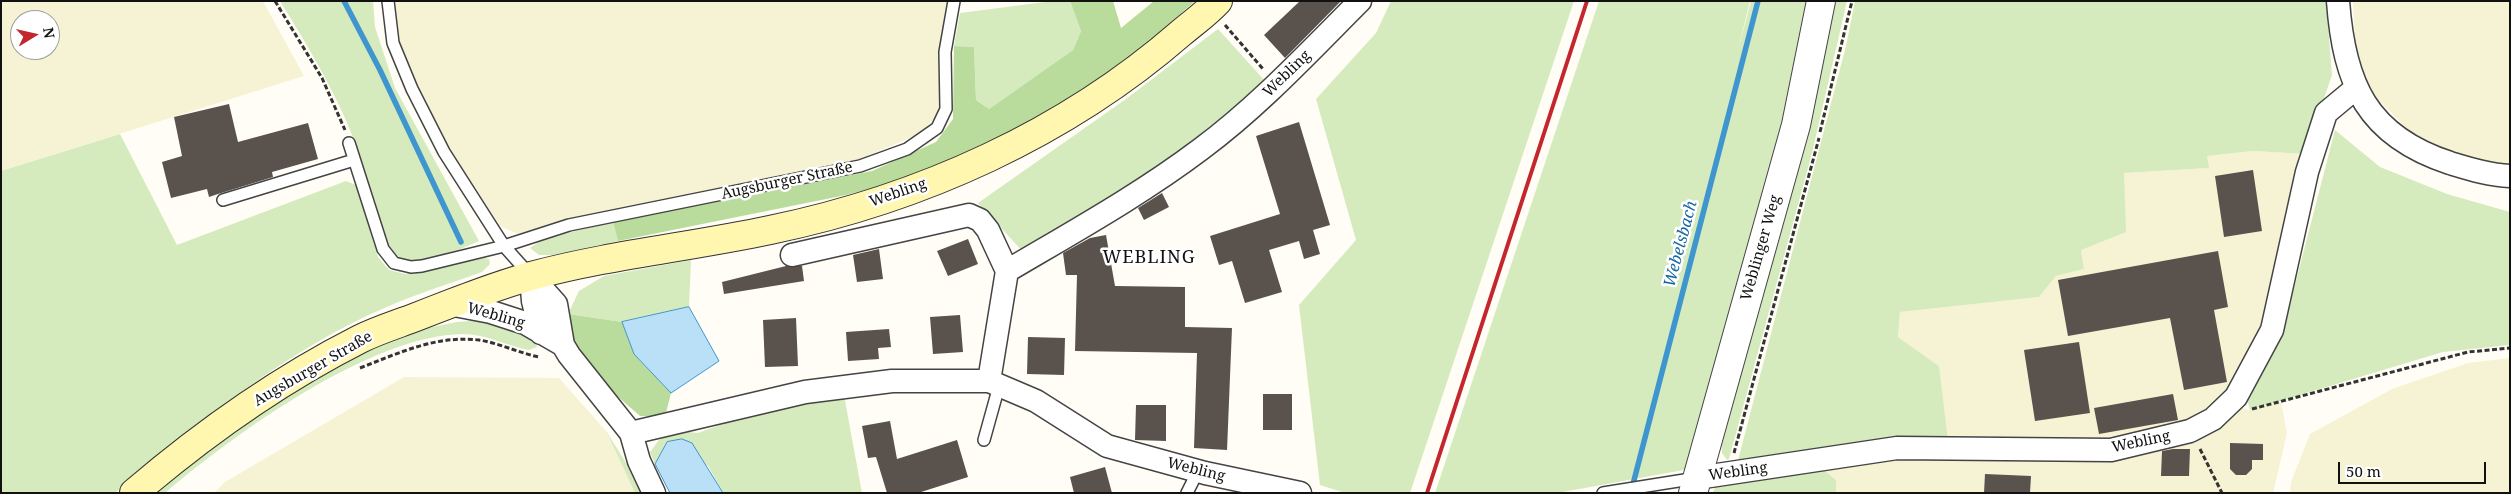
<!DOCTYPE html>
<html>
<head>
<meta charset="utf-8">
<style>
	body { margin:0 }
	#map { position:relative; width:2511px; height:494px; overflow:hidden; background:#fffdf5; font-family:"Noto Serif",serif }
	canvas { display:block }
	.frame { position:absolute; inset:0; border:2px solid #111; pointer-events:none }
	.north { position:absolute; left:10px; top:10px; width:50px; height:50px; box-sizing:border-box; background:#fff; border:1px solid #a0a0a0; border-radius:50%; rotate:81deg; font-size:14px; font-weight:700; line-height:20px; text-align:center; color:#111 }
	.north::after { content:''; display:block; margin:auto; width:18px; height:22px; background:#c4262e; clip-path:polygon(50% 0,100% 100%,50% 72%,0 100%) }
	.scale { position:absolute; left:2338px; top:462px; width:148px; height:22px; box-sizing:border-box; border:2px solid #111; border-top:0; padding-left:6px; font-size:15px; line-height:18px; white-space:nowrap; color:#111; -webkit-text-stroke:4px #fff; paint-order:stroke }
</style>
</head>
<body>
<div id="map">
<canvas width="2511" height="494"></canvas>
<div class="frame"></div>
<div class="north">N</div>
<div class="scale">50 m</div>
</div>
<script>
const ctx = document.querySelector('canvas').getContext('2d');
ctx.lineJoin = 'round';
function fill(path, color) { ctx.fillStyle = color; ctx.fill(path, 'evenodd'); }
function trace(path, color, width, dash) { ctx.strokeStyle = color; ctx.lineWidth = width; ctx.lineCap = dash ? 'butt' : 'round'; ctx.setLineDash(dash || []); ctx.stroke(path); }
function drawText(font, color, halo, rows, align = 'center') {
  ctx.font = font + ' "Noto Serif",serif'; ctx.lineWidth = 5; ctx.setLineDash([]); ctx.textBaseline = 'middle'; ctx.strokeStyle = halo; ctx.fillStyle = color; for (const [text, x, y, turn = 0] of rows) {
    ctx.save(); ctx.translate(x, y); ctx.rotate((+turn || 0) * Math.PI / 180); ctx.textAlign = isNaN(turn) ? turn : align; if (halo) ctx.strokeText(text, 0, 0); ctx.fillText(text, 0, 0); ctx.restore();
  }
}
fill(new Path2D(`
	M1 1H263L304 76 1 171ZM20 20H50V50H20Z
	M392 1H950L942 107 924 132 857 160 813 172 624 208 518 234 500 226 452 152 404 59 392 16Z
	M2353 1H2510V167L2449 152 2408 130 2371 92 2355 44Z
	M2253 151 2305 154 2267 331 2238 407 2250 410 2281 402 2287 433 2273 493H1836V480L1823 469 1939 366 1898 337 1900 312 2039 297 2056 276 2084 269 2081 250 2124 173 2208 168 2206 156Z
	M2510 358V493H2290L2291 482 2310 434 2392 389 2468 363Z
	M404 377 559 378 606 431 635 493H214L225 482Z`), '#f6f3d4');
fill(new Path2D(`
	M280 1H373L375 27 395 88 479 241C461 249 410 273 393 254 381 241 367 177 360 156 341 101 311 51 280 1Z
	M1053 1H1070L1081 31 1073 50 989 109 976 100 974 47 954 46 960 13Z
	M1391 1H1574L1410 493H1345L1320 485 1299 305 1356 240 1316 99 1376 33Z
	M1599 1H1750L1737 54 1751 1H1811L1780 143 1689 469 1557 493H1435Z
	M1835 1H1847L1812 153 1729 459 1727 460 1722 453 1721 441 1822 65Z
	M1855 1H2326L2332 75 2305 154 2253 151 2207 156 2209 168 2124 173 2126 232 2081 250 2084 269 2056 276 2039 297 1900 312 1898 337 1939 366 1948 441 1736 468 1846 46Z
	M1218 29 1266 82 1138 183 1025 254 978 203 1126 99Z
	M2335 130 2380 167 2447 194 2510 212V345L2443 352 2250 410 2247 398 2288 312Z
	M120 134 177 245 346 181 356 185 378 257 389 270 405 274 480 257 489 259 490 264 482 272C451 283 419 293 389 306 291 347 195 424 115 493H1V171Z
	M613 222 618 241 553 255H539L530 248 543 239Z
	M691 260 689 307 622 322 568 314 579 291 604 276Z
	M484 320 499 322 535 340 537 347 529 350C507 346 486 334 463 334 371 335 234 434 165 493H148L313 375 403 333 457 322Z
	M844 395 862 493H723L708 466 667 442 655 464 650 452 659 440 678 431 698 433 757 411Z
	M606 431 645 493H635Z
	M1823 469 1836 480V493H1713L1715 486Z`), '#d5ebbd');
fill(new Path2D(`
	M1070 1H1113L1121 28 1154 1H1195L1106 80 1013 133 922 175 846 195 618 241 613 222 872 171 936 142 953 119 954 46 974 47 976 100 989 109 1073 50 1081 31Z
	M568 314 622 322 634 354 671 393 665 417 640 416 600 381 574 341Z`), '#b9dc9c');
const water = new Path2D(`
	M689 307 719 361 671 393 634 354 622 322Z
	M682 439 692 443 723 493H670L655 464 667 442Z`);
fill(water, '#b9e0f7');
trace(water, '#3f96cf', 1);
trace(new Path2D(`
	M344 1 380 70 461 242
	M1632 488 1758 1`), '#3f96cf', 5.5);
fill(new Path2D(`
	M1300 1H1341L1285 58 1264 35Z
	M229 104 238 142 308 123 318 159 272 172 273 177 218 194 209 197 207 189 171 198 162 162 182 156 174 117Z
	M1299 122 1330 225 1313 230 1320 254 1304 259 1299 241 1269 250 1282 292 1245 303 1232 261 1219 265 1210 236 1280 214 1256 136Z
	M2253 170 2262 231 2224 237 2215 176Z
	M1162 193 1169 207 1144 220 1138 208Z
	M1106 235 1115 286 1185 287V327L1232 328 1227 450 1194 448 1197 353 1075 351 1077 275H1066L1063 253 1090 238Z
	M968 239 978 264 948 276 937 251Z
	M879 249 883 279 857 282 853 255Z
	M2218 251 2228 307 2214 310 2227 382 2184 390 2170 318 2068 336 2058 280Z
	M786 266H802L804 281 724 294 722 282Z
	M960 315 963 352 933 354 930 317Z
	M796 318 798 366 765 367 763 320Z
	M889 329 891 347 878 348 879 359 848 361 846 332Z
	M1028 337 1065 338 1064 375 1027 374Z
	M2079 342 2090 413 2035 421 2024 350Z
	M1263 394H1292V430H1263Z
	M2173 394 2178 420 2099 434 2094 408Z
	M1136 405H1166V441L1135 440Z
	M890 421 897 459 957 440 968 477 918 493H887L876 457 868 458 862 426Z
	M2230 443 2263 444V460H2252V469L2246 475H2236L2230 469Z
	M2173 449H2190L2189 476H2161L2162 451Z
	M1105 467 1112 493H1074L1070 477Z
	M1985 474 2031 476 2030 493H1984Z`), '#5a524d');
const service = new Path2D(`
	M388 1 393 43 412 89 444 152 504 246 530 275
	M349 143 383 249 394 263 411 267 422 266 504 246 569 225 860 166 907 149 937 128 946 109 945 52 954 1
	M223 200 354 160
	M984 440 999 386
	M1187 493 1198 471
	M1603 493 1697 478`);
const minor = new Path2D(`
	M2338 1C2344 84 2367 136 2450 163 2470 169 2489 175 2510 176
	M792 255 969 215 980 220 988 230 1007 271 989 381
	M1007 271C1073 232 1140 195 1201 149 1259 106 1309 52 1360 1
	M531 276 556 304 563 345 569 355 631 433 639 461 654 493
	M531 276 533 301 541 333
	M449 304 491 312 525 323 563 345
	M631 433 805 392 892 381H989L1036 401 1107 446 1205 473 1300 493
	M1697 478 1897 448 2111 450 2190 431 2213 419 2236 397 2272 330 2307 172 2326 113 2356 88`);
const tertiary = new Path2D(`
	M1693 493 1796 125 1821 1`);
const secondary = new Path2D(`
	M134 493C203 434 279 380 360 339 378 330 398 324 416 317 454 302 492 287 531 276 609 255 690 247 770 230 920 199 1065 134 1181 33 1194 22 1207 13 1218 1`);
trace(service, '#444', 14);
trace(minor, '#444', 25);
trace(tertiary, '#444', 30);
trace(secondary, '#333', 30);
trace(new Path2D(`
	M275 1 322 78 345 130
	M1225 25 1263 69
	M1820 132 1852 1
	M360 368C399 353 436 335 479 340 499 343 519 353 539 357
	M2252 409 2468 352 2510 348
	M2200 449 2222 493
	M1734 453 1819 138`), '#333', 3, [5, 2.5]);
trace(service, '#fff', 11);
trace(minor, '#fff', 22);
trace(tertiary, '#fff', 28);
trace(secondary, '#fff6b0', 28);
trace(new Path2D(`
	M1427 493 1587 1`), '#c4262e', 4);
drawText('15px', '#111', '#fff', [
	["Webling",1287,74,-44],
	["Augsburger Straße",787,181,-12],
	["Webling",898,193,-19],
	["Weblinger Weg",1761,248,-74],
	["Webling",496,316,16],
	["Augsburger Straße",313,369,-30],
	["Webling",2141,442,-12],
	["Webling",1196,470,14],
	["Webling",1738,472,-8]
]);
drawText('italic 16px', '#1768a6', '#fff', [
	["Webelsbach",1681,244,-75]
]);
ctx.letterSpacing = '1px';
drawText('18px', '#111', '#fff', [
	["WEBLING",1149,258]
]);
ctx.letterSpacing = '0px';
</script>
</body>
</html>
